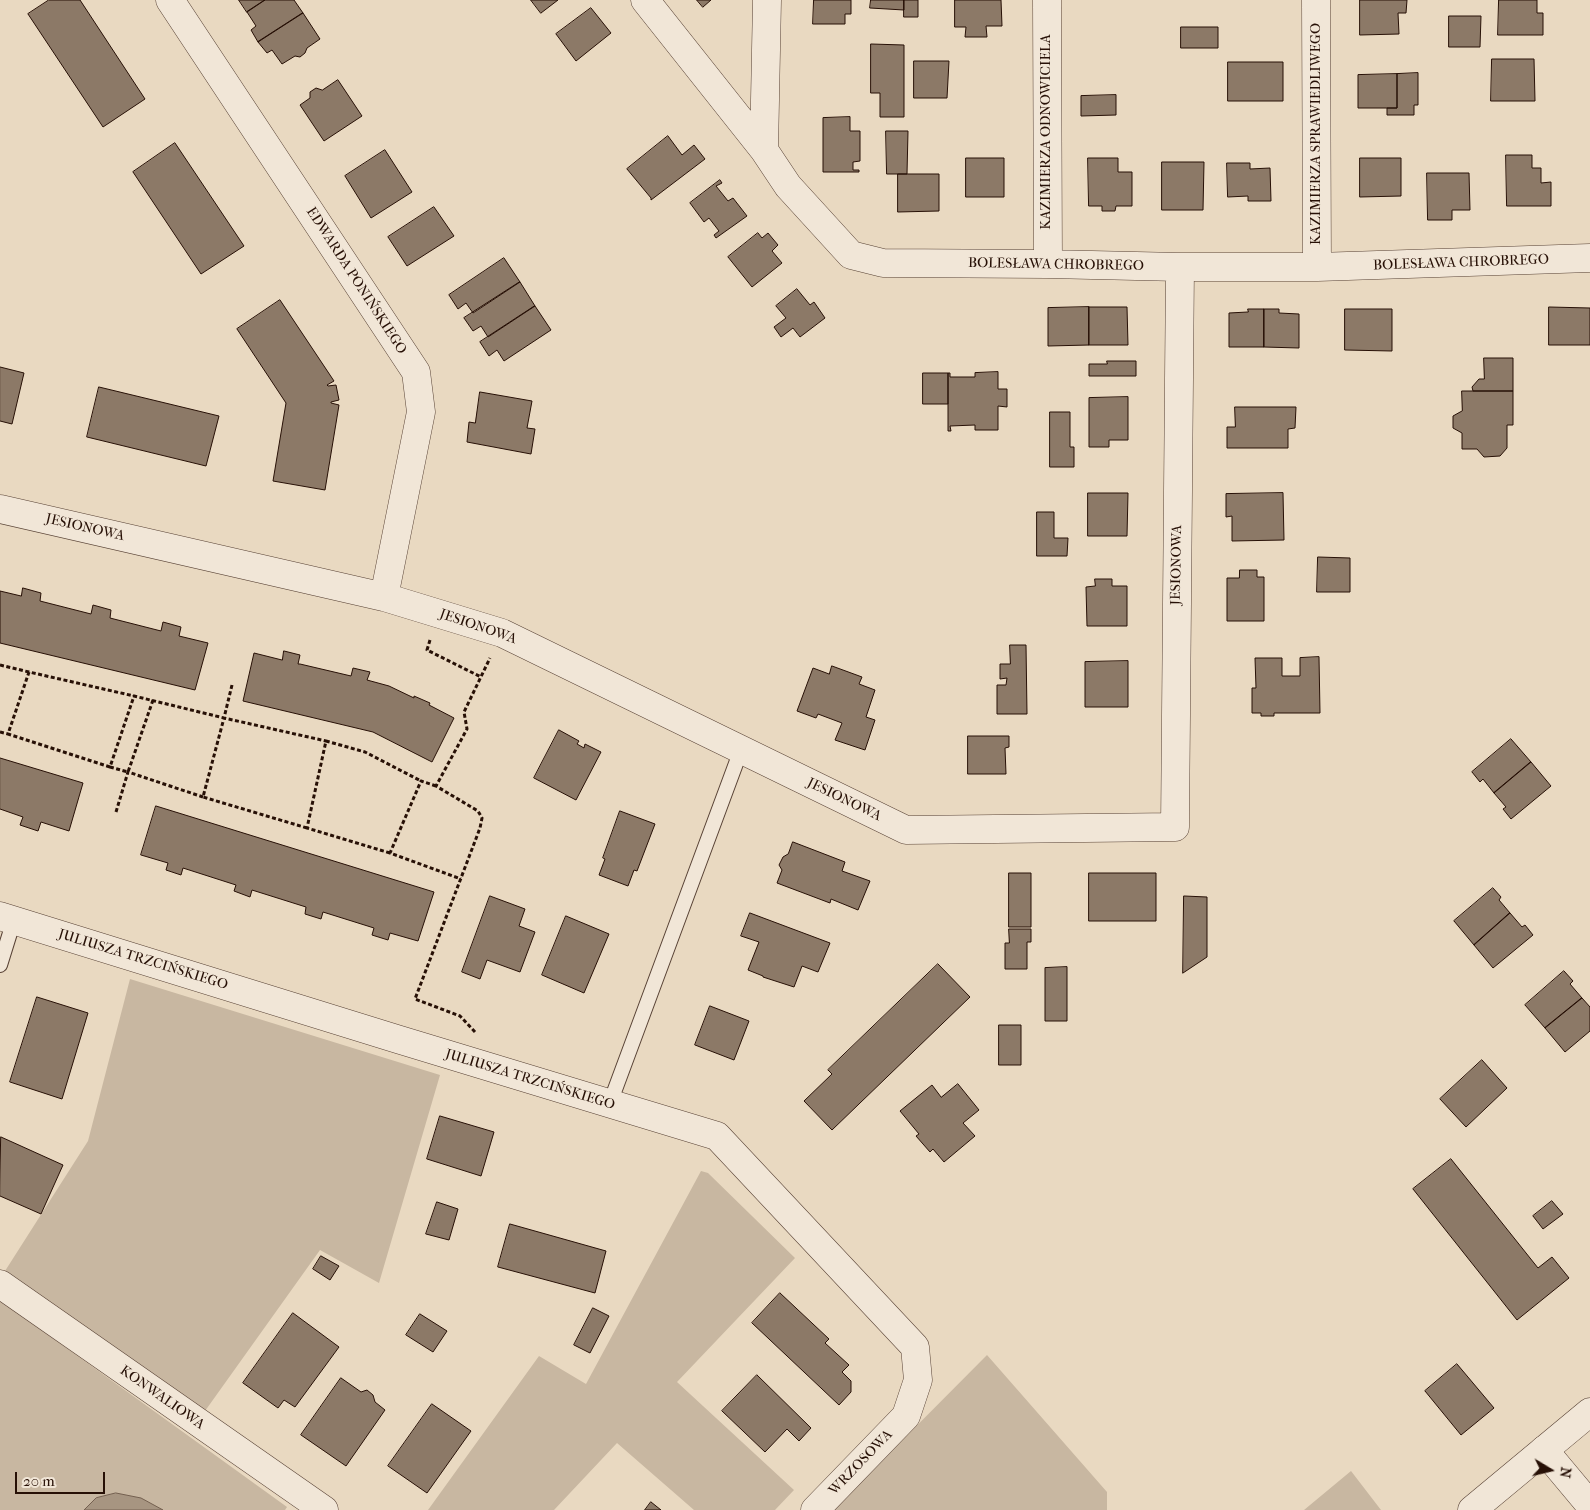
<!DOCTYPE html>
<html>
<head>
<meta charset="utf-8">
<style>
	body { margin:0 }
	#map { position:relative; width:1590px; height:1510px; overflow:hidden; background:#e9d9c1; font-family:"IM FELL French Canon",serif }
	canvas { display:block }
	.north { position:absolute; left:1525px; top:1445px; width:50px; height:50px; -webkit-text-stroke:4px #f1e6d7; paint-order:stroke; rotate:99deg; font-size:14px; font-weight:700; line-height:20px; text-align:center; color:#271006 }
	.north::after { content:''; display:block; margin:auto; width:18px; height:22px; background:#271006; clip-path:polygon(50% 0,100% 100%,50% 72%,0 100%) }
	.scale { position:absolute; left:15px; top:1472px; width:90px; height:22px; box-sizing:border-box; border:2px solid #271006; border-top:0; padding-left:6px; font-size:15px; line-height:18px; white-space:nowrap; color:#271006; -webkit-text-stroke:4px #f1e6d7; paint-order:stroke }
</style>
</head>
<body>
<div id="map">
<canvas width="1590" height="1510"></canvas>
<div class="north">N</div>
<div class="scale">20 m</div>
</div>
<script>
const ctx = document.querySelector('canvas').getContext('2d');
ctx.lineJoin = 'round';
function fill(path, color) { ctx.fillStyle = color; ctx.fill(path, 'evenodd'); }
function trace(path, color, width, dash) { ctx.strokeStyle = color; ctx.lineWidth = width; ctx.lineCap = dash ? 'butt' : 'round'; ctx.setLineDash(dash || []); ctx.stroke(path); }
function drawText(font, color, halo, rows, align = 'center') {
  ctx.font = font + ' "IM FELL French Canon",serif'; ctx.lineWidth = 4.5; ctx.setLineDash([]); ctx.textBaseline = 'middle'; ctx.strokeStyle = halo; ctx.fillStyle = color; for (const [text, x, y, turn = 0] of rows) {
    ctx.save(); ctx.translate(x, y); ctx.rotate((+turn || 0) * Math.PI / 180); ctx.textAlign = isNaN(turn) ? turn : align; if (halo) ctx.strokeText(text, 0, 0); ctx.fillText(text, 0, 0); ctx.restore();
  }
}
fill(new Path2D(`
	M130 979 440 1075 379 1283 320 1250 205 1411 5 1271 88 1141Z
	M701 1171 708 1173 795 1258 677 1382 794 1490 775 1510H694L617 1443 554 1510H428L539 1356 586 1384Z
	M0 1300 287 1507 285 1510H0Z
	M987 1355 1107 1492V1510H833Z
	M1351 1471 1381 1510H1304Z`), '#c8b7a1');
const water = new Path2D(`
	M116 1493 141 1498 163 1510H84L96 1498Z`);
fill(water, '#a79581');
trace(water, '#746050', 1);
const building = new Path2D(`
	M49 0H80L145 99 103 127 28 14Z
	M239 0H265L247 12Z
	M265 0H294L303 13 258 42 251 30 256 26 247 12Z
	M531 0H558L541 13Z
	M697 0H711L703 7Z
	M814 0H851V14H845V24H813Z
	M871 0H904V10L870 8Z
	M904 0H918V17H904Z
	M955 0H1001L1002 26H986L987 37H965L966 27H955Z
	M1360 0H1407L1406 13H1398L1399 34 1360 35Z
	M1499 0H1537V13H1543V35H1498Z
	M591 8 611 33 576 61 556 34Z
	M303 13 320 39 307 48 305 53 300 57 295 56 282 64 272 50 267 53 258 42Z
	M1449 16H1481L1480 47H1449Z
	M1181 27H1218V48H1181Z
	M871 44 904 45V117H880V93H871Z
	M1492 59H1534L1535 101H1491Z
	M914 61H949L947 98H914Z
	M1228 62H1283V101H1228Z
	M1418 73V105H1414V115H1387V108H1397V74Z
	M1397 74V108H1358V75Z
	M338 80 362 116 324 141 300 105 310 98V92L316 88 322 90Z
	M1116 95V115L1081 116V96Z
	M850 117V131H860V161L853 162V170H859V172H823V118Z
	M886 131H908L907 174H887Z
	M668 136 682 155 694 145 705 159 651 200V198L627 169Z
	M175 143 244 246 201 274 133 172Z
	M385 150 412 192 371 218 345 176Z
	M1506 155H1532V168H1541V183L1551 182V206H1507Z
	M966 158H1004V197H966Z
	M1088 158H1118V172H1132V206H1116L1115 211H1102V206H1089Z
	M1360 158H1401V196L1360 197Z
	M1162 162H1204L1203 210H1162Z
	M1227 163H1250V169L1270 168 1271 201H1248V196L1228 197Z
	M1427 173H1469L1470 210H1452V220H1428Z
	M898 174H939V211L898 212Z
	M720 180 722 183 716 186 728 201 733 198 747 216 716 238 714 235 719 231 709 218 704 222 690 203Z
	M434 207 454 236 407 266 388 237Z
	M758 233 762 238 768 233 778 245 772 251 782 263 752 287 728 257Z
	M504 258 520 282 473 313 466 303 458 309 449 295Z
	M520 282 535 306 488 337 481 326 473 331 464 318Z
	M797 289 810 305 814 302 825 318 800 337 793 328 781 337 774 327 786 318 776 306Z
	M280 300 334 381 327 385 328 386 336 385 339 400 331 402V403L339 405 325 490 273 481 286 403 237 329Z
	M535 306 551 330 504 361 497 350 489 356 480 342Z
	M1089 307H1127L1128 345H1089Z
	M1089 307V345L1048 346V308Z
	M1549 307 1590 308V345H1549Z
	M1248 309H1264V347H1229V313L1248 312Z
	M1264 309H1279V313L1299 314V348L1264 347Z
	M1345 309H1392V351L1345 350Z
	M1484 358H1513V391H1473L1472 387 1479 379H1484Z
	M1107 361H1136V376H1089V364H1107Z
	M0 367 24 373 12 424 0 421Z
	M998 372V389H1007V407L998 406V430H975V425L950 426 951 431H948V373H950V377H975V373Z
	M923 373H948V404H923Z
	M99 387 219 416 206 466 87 437Z
	M1462 391H1513V425H1507V448L1500 456 1484 457 1477 449H1462V433L1453 428V416L1462 411Z
	M480 392 532 401 527 428 535 429 531 454 467 442 469 422 475 423Z
	M1128 397V440H1109V447H1089V398Z
	M1235 407H1296L1295 428 1288 429V448H1227V427H1235Z
	M1050 412H1070V447H1074V467H1050Z
	M1088 493H1128L1127 536H1088Z
	M1283 493 1284 540 1232 541V516L1226 517V494Z
	M1037 512H1054V538H1068L1067 556H1037Z
	M1318 557 1350 558V592H1317Z
	M1240 570H1257V577H1264V621H1227V578H1239Z
	M1095 579H1112V586H1127V626H1087L1086 587 1095 586Z
	M23 588 41 593 40 601 91 614 93 605 111 610 110 618 161 631 163 622 181 627 179 636 208 643 195 690 0 643V591L21 596Z
	M1010 645H1026L1027 714H997V685H1006L1007 678 1000 679V664H1010Z
	M284 651 300 655 298 664H300L351 676 353 668 370 672 367 680 389 686 414 698V696L430 703 429 705 454 718 432 762 373 732 243 701 254 653 282 660Z
	M1319 657 1320 713H1274V716H1261V713H1252V688H1256L1255 658H1282V676H1300V658Z
	M1128 661V707H1085V662Z
	M832 666 862 677 859 684 875 690 866 717 875 720 865 750 835 740 842 723 818 714 816 718 797 711 813 668 829 674Z
	M559 730 579 741 577 744 584 748 585 744 601 752 576 800 534 778Z
	M968 736H1009V747L1005 748 1006 774H968Z
	M1511 739 1531 762 1494 793 1483 779 1480 782 1472 772Z
	M0 758 83 783 69 831 41 822 38 831 20 825 23 817 0 809Z
	M1531 762 1551 786 1511 819 1503 809 1506 807 1494 793Z
	M156 806 434 892 418 941 390 933 388 940 372 935 374 928 323 912 321 919 305 914 306 907 252 890 250 897 234 891 236 885 183 868 181 875 166 870 168 863 141 855Z
	M620 811 655 824 637 871 634 870 628 886 599 875 605 859 603 858Z
	M793 842 845 862 842 871 870 881 858 910 831 899 830 903 777 883 782 870 779 865 783 857 788 854Z
	M1009 873H1031V927H1009Z
	M1089 873H1156V921H1089Z
	M1493 888 1501 897 1499 900 1510 913 1474 945 1454 921Z
	M490 896 525 909 519 926 535 932 520 972 487 960 480 979 462 972Z
	M1184 896 1207 897V957L1183 973Z
	M750 913 830 943 818 972 802 966 794 987 763 977V976L748 970 759 942 741 936Z
	M1510 913 1522 927 1525 925 1533 935 1493 968 1474 945Z
	M566 916 609 934 584 993 542 975Z
	M1009 929H1031V942H1027V969H1005V943H1009Z
	M938 964 970 997 832 1130 804 1101 832 1074 828 1070Z
	M1067 967V1021H1045V968Z
	M1564 971 1573 981 1570 984 1582 998 1545 1028 1525 1005Z
	M37 997 88 1013 62 1099 10 1082Z
	M1582 998 1590 1007V1031L1565 1052 1545 1028Z
	M710 1006 749 1021 734 1060 695 1045Z
	M999 1025H1021V1065H999Z
	M1482 1060 1507 1088 1466 1127 1440 1099Z
	M958 1084 979 1110 963 1123 975 1136 944 1162 933 1149 930 1152 916 1136 919 1134 900 1111 932 1085 941 1097Z
	M440 1116 494 1132 481 1176 427 1159Z
	M1 1137 63 1165 41 1214 0 1196Z
	M1451 1159 1538 1268 1552 1257 1569 1278 1517 1320 1413 1189Z
	M1552 1201 1563 1214 1543 1229 1533 1216Z
	M437 1202 458 1209 449 1240 426 1234Z
	M510 1224 606 1251 595 1293 498 1267Z
	M321 1256 339 1266 330 1280 313 1269Z
	M780 1293 829 1339 825 1343 849 1365 842 1372 851 1381V1392L839 1405 752 1323Z
	M593 1308 609 1316 590 1353 574 1345Z
	M293 1313 339 1347 295 1407 284 1400 278 1408 243 1383Z
	M420 1314 447 1331 433 1352 406 1335Z
	M1457 1364 1494 1408 1461 1435 1425 1391Z
	M757 1375 811 1428 799 1441 787 1429 765 1452 722 1411Z
	M341 1378 361 1392 367 1390 373 1395 375 1402 385 1410 346 1466 301 1435Z
	M432 1404 471 1431 427 1493 388 1466Z
	M651 1502 661 1510H645Z`);
fill(building, '#8c7967');
trace(building, '#271006', 1);
const service = new Path2D(`
	M0 965 14 920
	M610 1103 741 750`);
const minor = new Path2D(`
	M170 0 416 372 421 412 384 597
	M645 0 764 150 788 186 851 255 883 263 1048 264 1180 267H1317L1590 258
	M1047 0 1048 264
	M1316 0 1317 267
	M764 150 767 0
	M0 509 384 597 502 633 906 830 1175 827 1180 267
	M0 916 397 1039 717 1136 915 1347 918 1380 906 1416 815 1510
	M0 1284 324 1510
	M1544 1450 1590 1505`);
const tertiary = new Path2D(`
	M1472 1510 1590 1412`);
trace(service, '#584235', 16);
trace(minor, '#584235', 29);
trace(tertiary, '#584235', 29);
trace(new Path2D(`
	M430 640 427 650 481 677
	M0 665 29 672
	M153 700 128 772 110 767 134 696 224 718 232 685
	M0 732 8 734
	M110 767 8 734 29 672 134 696
	M436 786 421 781 390 853 461 879
	M116 812 128 772 203 797
	M307 828 203 797 224 718 326 741
	M390 853 307 828 326 741 365 752 421 781
	M475 1032 460 1016 415 999 480 828 482 818 478 811 436 786 467 729 464 712 490 658`), '#271006', 3, [4, 2.5]);
trace(service, '#f1e6d7', 14);
trace(minor, '#f1e6d7', 28);
trace(tertiary, '#f1e6d7', 28);
drawText('14px', '#271006', '#f1e6d7', [
	["KAZIMIERZA ODNOWICIELA",1047,132,-90],
	["KAZIMIERZA SPRAWIEDLIWEGO",1317,134,-90],
	["BOLESŁAWA CHROBREGO",1461,263,-2],
	["BOLESŁAWA CHROBREGO",1056,265,1],
	["EDWARDA PONIŃSKIEGO",356,281,57],
	["JESIONOWA",85,528,13],
	["JESIONOWA",1177,565,-89],
	["JESIONOWA",478,627,19],
	["JESIONOWA",844,800,26],
	["JULIUSZA TRZCIŃSKIEGO",143,960,17],
	["JULIUSZA TRZCIŃSKIEGO",530,1080,17],
	["KONWALIOWA",162,1398,35],
	["WRZOSOWA",861,1463,-46]
]);
</script>
</body>
</html>
